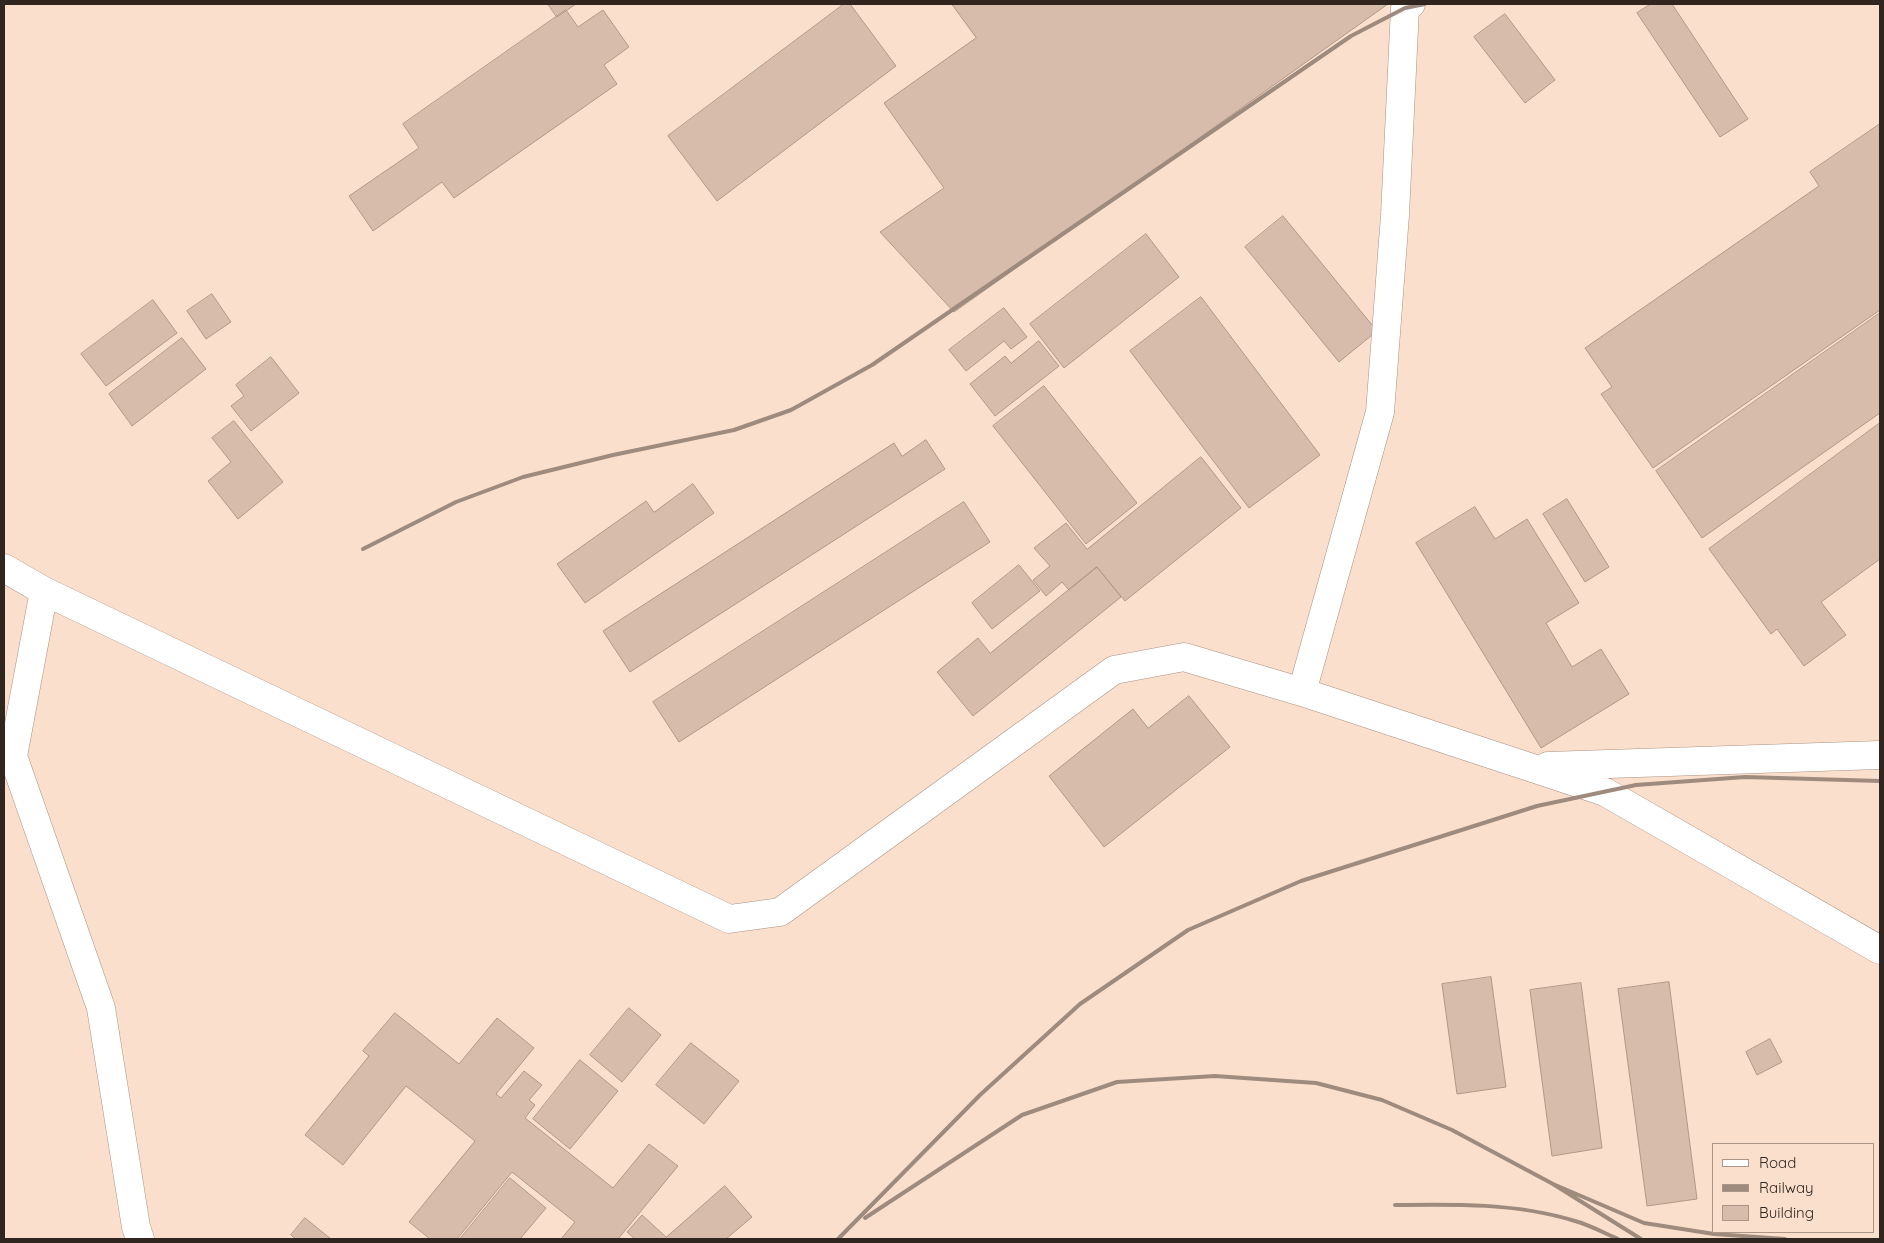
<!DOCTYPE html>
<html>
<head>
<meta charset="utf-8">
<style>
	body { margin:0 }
	#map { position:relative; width:1884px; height:1243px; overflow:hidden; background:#fbdfcd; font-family:Quicksand,sans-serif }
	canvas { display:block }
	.frame { position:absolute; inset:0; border:5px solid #30261f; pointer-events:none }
	.legend { position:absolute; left:1712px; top:1143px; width:162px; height:90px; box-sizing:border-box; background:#fbdfcd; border:1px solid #aa9587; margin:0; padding:6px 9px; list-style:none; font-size:15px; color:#30261f }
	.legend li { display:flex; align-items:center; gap:10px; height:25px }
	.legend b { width:25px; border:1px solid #aa9587 }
</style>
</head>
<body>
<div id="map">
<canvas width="1884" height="1243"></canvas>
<div class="frame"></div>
<ul class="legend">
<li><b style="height:6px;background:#fff"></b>Road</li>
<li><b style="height:6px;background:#9f8b7e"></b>Railway</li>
<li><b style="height:14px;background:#d8bcab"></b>Building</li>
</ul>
</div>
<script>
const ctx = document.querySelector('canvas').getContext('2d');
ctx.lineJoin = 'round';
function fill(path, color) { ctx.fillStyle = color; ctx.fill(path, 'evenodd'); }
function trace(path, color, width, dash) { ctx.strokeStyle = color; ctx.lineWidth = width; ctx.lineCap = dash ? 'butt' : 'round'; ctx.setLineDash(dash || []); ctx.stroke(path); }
const building = new Path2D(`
	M548 4H576L557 17Z
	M844 4H850L896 66 717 201 668 136Z
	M952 4H1388L954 312 880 232 944 188 884 103 976 38Z
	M1651 4H1672L1748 119 1720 137 1637 13Z
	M566 10 578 27 603 10 629 47 604 65 617 84 454 198 442 182 373 231 349 196 419 148 403 124Z
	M1505 14 1555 80 1525 103 1474 37Z
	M1880 124V310L1653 468 1601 394 1612 387 1585 348 1819 186 1810 172Z
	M1283 216 1377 331 1339 362 1245 247Z
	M1146 234 1179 277 1064 368 1030 324Z
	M212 294 231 322 206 339 187 311Z
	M1201 297 1320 455 1249 508 1130 351Z
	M153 300 177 333 106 386 81 354Z
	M1004 308 1027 337 1011 349 1004 341 966 371 949 350Z
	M1880 313V413L1702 538 1656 471Z
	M182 338 206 369 132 426 109 394Z
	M1039 341 1059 366 995 416 970 384 1005 356 1011 363Z
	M271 357 299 393 251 431 231 406 244 396 236 385Z
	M1044 386 1137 503 1086 544 993 426Z
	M234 421 283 482 238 519 208 481 231 462 212 438Z
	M1880 423V559L1821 602 1846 635 1804 666 1777 629 1771 634 1709 549Z
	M926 440 945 469 630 672 603 631 894 443 902 456Z
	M1201 457 1241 508 1125 601 1097 567 1069 590 1062 582 1046 596 1033 580 1050 566 1034 548 1066 523 1087 549Z
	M693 484 714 513 585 603 557 564 646 501 654 512Z
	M1567 499 1609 567 1585 582 1543 514Z
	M964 502 990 542 679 742 653 702Z
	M1475 507 1495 539 1527 519 1579 603 1546 623 1572 667 1601 649 1629 694 1541 748 1416 543Z
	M1019 565 1040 591 992 629 972 603Z
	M1097 567 1121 597 973 716 937 672 978 638 990 653Z
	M1189 696 1230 747 1104 847 1049 776 1133 709 1148 728Z
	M1491 977 1506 1087 1457 1094 1442 984Z
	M1669 982 1697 1199 1647 1206 1618 989Z
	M1581 983 1602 1148 1552 1156 1530 990Z
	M629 1008 661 1035 622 1082 590 1055Z
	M395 1013 459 1064 497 1018 534 1048 496 1094 501 1098 524 1071 542 1085 529 1100 535 1105 525 1118 613 1188 649 1144 678 1166 618 1239H561L575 1222 512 1172 457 1239H430L409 1222 475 1141 406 1086 343 1165 305 1135 369 1056 363 1051Z
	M1770 1039 1782 1062 1757 1075 1746 1052Z
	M691 1043 739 1081 704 1124 656 1085Z
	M580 1060 618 1091 570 1149 533 1119Z
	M510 1178 546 1208 520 1239H460Z
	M725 1186 752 1217 726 1239H635L627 1232 642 1215 666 1237Z
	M305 1218 331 1239H296L291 1235Z`);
fill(building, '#d8bcab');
trace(building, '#b29787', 1);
const minor = new Path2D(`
	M4 568 44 591 729 919 780 912 1114 670 1184 657 1302 692 1605 792 1880 950
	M44 591 13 756 101 1008 136 1227 140 1239
	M1302 692 1380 412 1395 215 1405 8 1411 4
	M1548 766 1880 755`);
trace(minor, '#ac9181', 29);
trace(minor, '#fff', 28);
trace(new Path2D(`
	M363 549 456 502 523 477 613 455 734 430 791 410 872 365 1351 36 1405 8 1425 4
	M1395 1205C1455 1204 1517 1203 1575 1221 1590 1225 1604 1233 1618 1239
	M865 1218 1022 1115 1117 1082 1215 1076 1316 1083 1382 1100 1452 1130 1553 1184
	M838 1239 980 1095 1080 1004 1188 930 1301 881 1537 806 1636 785 1745 777 1880 781
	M1641 1239 1553 1184 1644 1223 1714 1234 1785 1239`), '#9f8b7e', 4);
</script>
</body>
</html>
